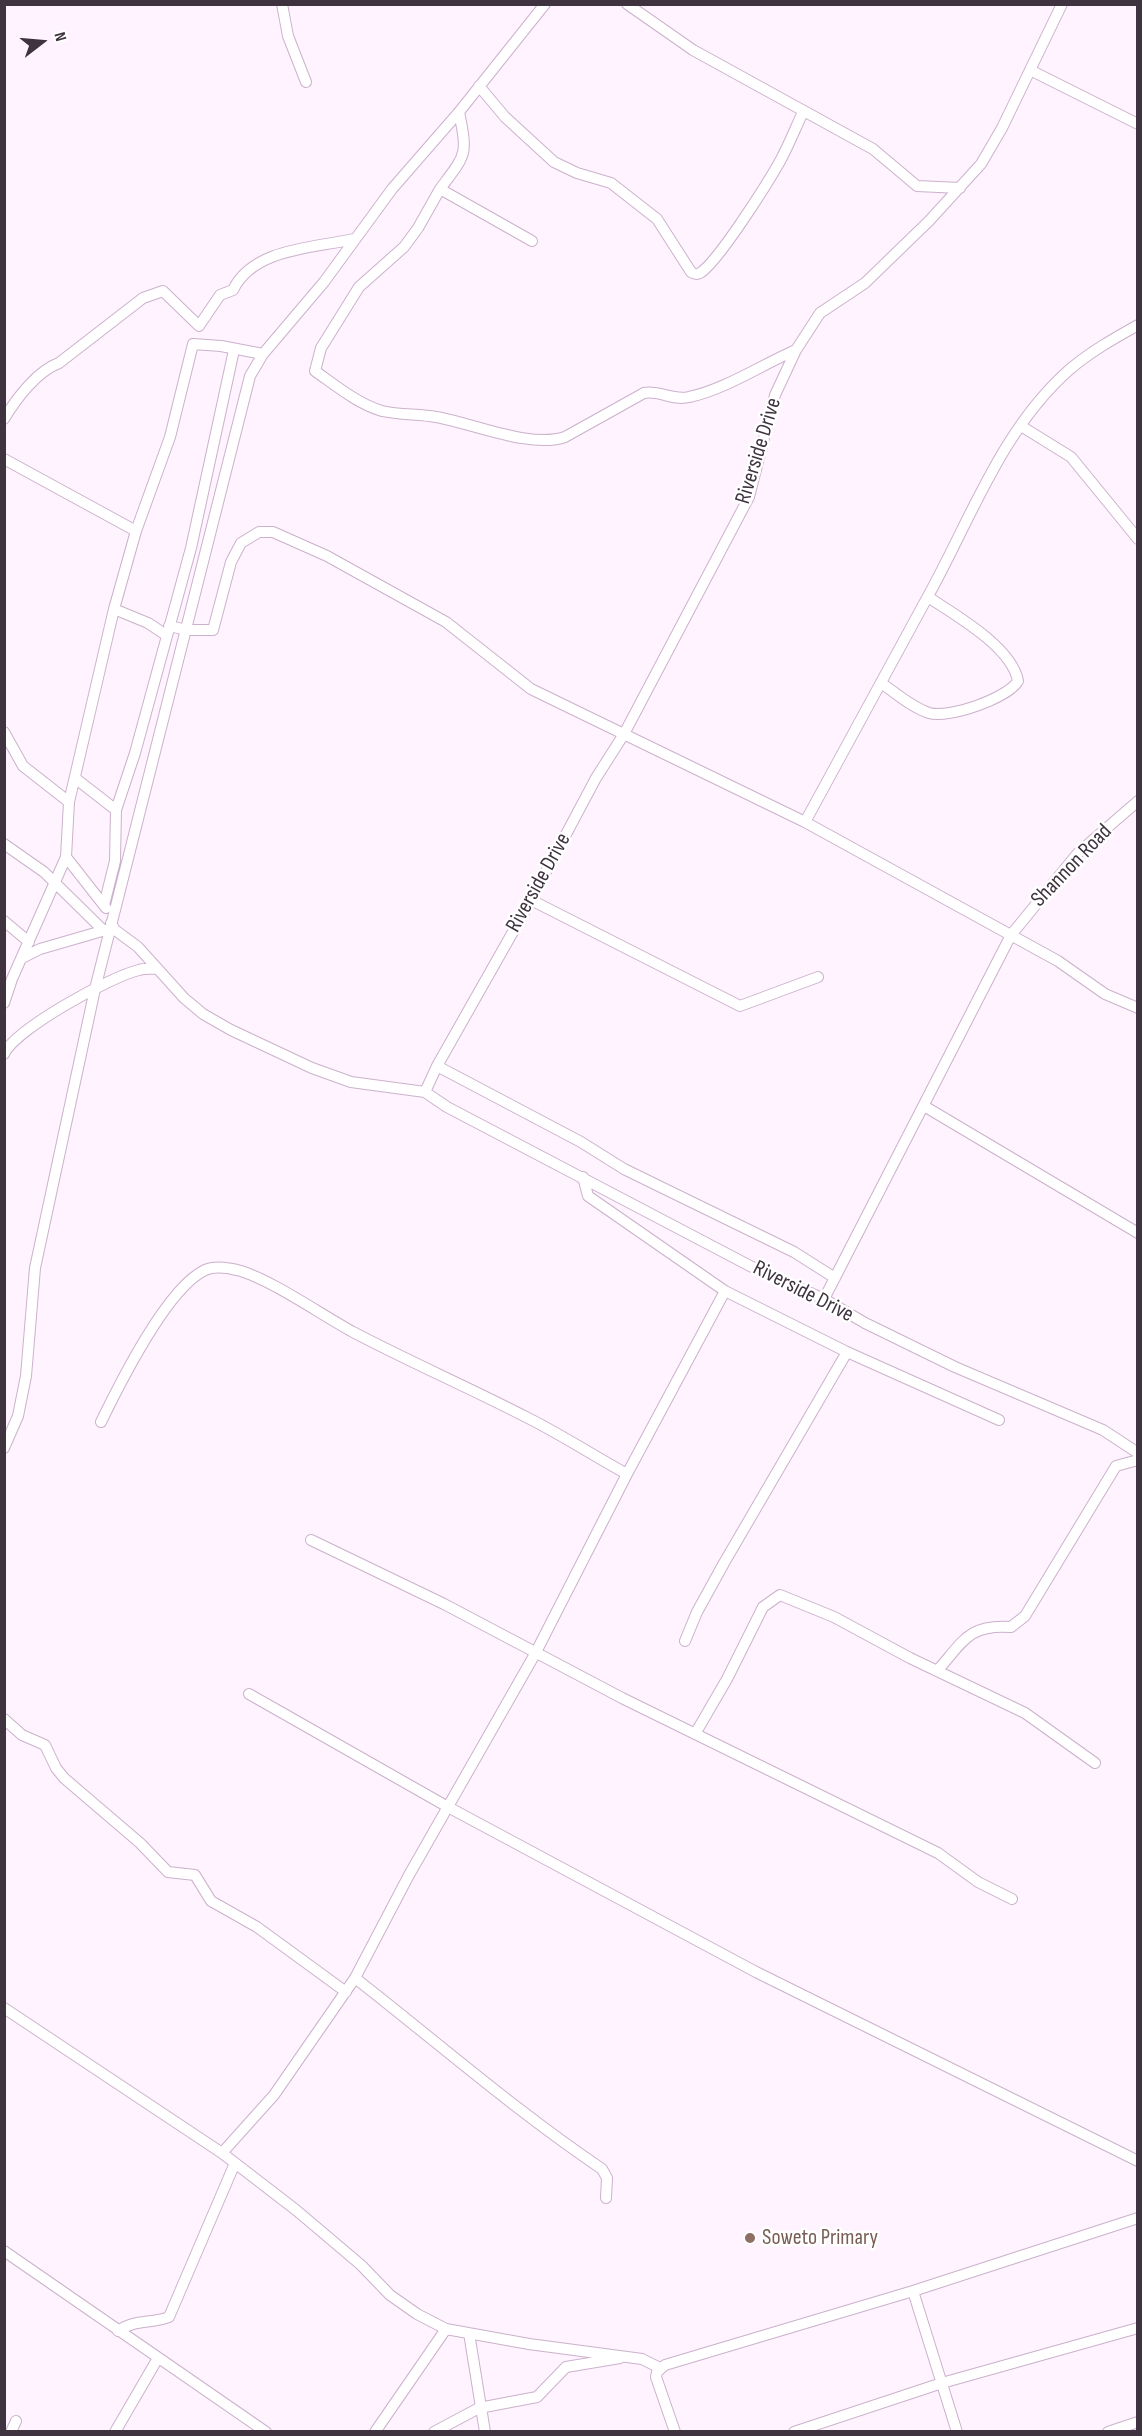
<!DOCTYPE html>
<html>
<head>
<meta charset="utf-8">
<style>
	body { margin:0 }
	#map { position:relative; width:1142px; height:2436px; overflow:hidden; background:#fef3fe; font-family:"Sofia Sans Condensed",sans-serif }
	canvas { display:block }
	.frame { position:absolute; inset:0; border:6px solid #3e333e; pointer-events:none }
	.north { position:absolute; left:12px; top:12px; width:60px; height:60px; -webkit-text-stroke:4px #fff; paint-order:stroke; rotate:74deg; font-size:16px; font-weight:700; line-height:24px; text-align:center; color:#3e333e }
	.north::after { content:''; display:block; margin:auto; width:21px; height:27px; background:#3e333e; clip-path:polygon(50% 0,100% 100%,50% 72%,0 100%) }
</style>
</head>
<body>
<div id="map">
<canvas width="1142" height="2436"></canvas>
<div class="frame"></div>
<div class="north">N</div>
</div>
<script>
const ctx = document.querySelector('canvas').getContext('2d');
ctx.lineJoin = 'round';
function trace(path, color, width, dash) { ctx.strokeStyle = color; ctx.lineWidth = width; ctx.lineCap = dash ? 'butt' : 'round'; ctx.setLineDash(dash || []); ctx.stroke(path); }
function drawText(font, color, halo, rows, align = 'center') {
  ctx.font = font + ' "Sofia Sans Condensed",sans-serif'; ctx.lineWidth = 5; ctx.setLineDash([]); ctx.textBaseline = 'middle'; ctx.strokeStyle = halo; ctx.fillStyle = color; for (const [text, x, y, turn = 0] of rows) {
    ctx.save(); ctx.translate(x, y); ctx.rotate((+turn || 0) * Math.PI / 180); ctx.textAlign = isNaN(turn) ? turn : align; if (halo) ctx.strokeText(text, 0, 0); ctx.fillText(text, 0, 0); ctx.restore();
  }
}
const minor = new Path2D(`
	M282 4 288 36 306 82
	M627 4 693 50 873 149 917 186 960 188
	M1062 4 1002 128 981 164 929 221 865 283 820 313 796 350 775 395 749 497 624 734 596 778 531 900 437 1066 425 1092 447 1107 752 1267 824 1299 865 1323 955 1367 1103 1430 1138 1453
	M1030 70 1138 124
	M479 86 505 117 554 162 577 173 611 183 657 219 691 272C694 274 696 275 700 273 718 262 767 184 779 163 788 147 795 129 803 112
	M440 189C466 154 468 156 459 112
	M532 241 440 189 418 228 404 247 359 287 321 348 315 371C335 385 358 404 382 411 399 415 419 414 436 417 472 423 531 449 565 437L644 393C659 390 673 401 689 397 724 390 763 364 796 350
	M4 419C16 399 37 371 59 363L143 298 163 291 199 326 220 295 233 290C253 248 314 248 354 239
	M1021 426 1071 457 1138 539
	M4 459 136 531
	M114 609 136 531 170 437 193 344 221 346 263 354
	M169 626 187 630H213L231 562 241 543 259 532H273L327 556 446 622 531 689 805 822 1058 961 1105 994 1138 1008
	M881 683C896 693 911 707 929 713 949 719 1008 698 1018 681 1012 647 955 615 928 597
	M4 732 23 766 69 802
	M75 778 116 810
	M805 822C846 747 886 672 927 598 970 521 1001 430 1069 370 1090 352 1113 339 1138 325
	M4 844 44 872 104 931
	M66 857 106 908
	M531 900 740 1006 818 977
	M104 905 115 861 116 810 135 753 191 548 234 350
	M4 921 29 942
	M111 923 115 930 138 947 184 998 203 1014 231 1030 312 1068 351 1082 425 1092
	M24 957 40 949 109 929
	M4 1003 12 979 66 857 69 802 114 609 148 623 166 635
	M4 1054C15 1029 112 976 139 970 145 968 152 969 158 969
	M437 1066 581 1142 624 1169 794 1252 835 1278
	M924 1106 1138 1233
	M583 1177 588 1196 725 1291 847 1352 999 1420
	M824 1299 1011 935 1078 853 1138 801
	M101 1422C120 1383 167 1288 205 1270 216 1265 230 1268 241 1271 275 1282 320 1314 353 1332 410 1362 470 1388 528 1418 562 1435 594 1456 627 1474
	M4 1448 18 1416 26 1376 35 1268 95 989 250 376 263 354 324 282 392 189 459 112 545 4
	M311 1540 444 1604 622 1698 938 1853 978 1882 1012 1899
	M685 1641 697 1612 724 1563 847 1352
	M937 1671C963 1642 968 1624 1011 1627L1025 1616 1116 1466 1138 1460
	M249 1694 448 1807 756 1972 1138 2161
	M4 1719 22 1735 45 1745 56 1768 64 1778 140 1843 168 1872 195 1875 211 1901 257 1927 346 1992
	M695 1734 727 1679 763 1607 780 1595 834 1617 910 1658 1025 1713 1095 1763
	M355 1978C437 2042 516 2111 602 2169L607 2178 606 2198
	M4 2008 222 2153 296 2210 361 2265 390 2295 417 2314 446 2329 529 2344 642 2359 660 2368
	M222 2153 274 2095 355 1978 409 1875 535 1654 627 1474 725 1291
	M4 2251 266 2432
	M913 2291 957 2432
	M118 2331C134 2319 152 2324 169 2317L235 2163
	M469 2333 485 2432
	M11 2432 16 2421
	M115 2432 158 2358
	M375 2432 446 2329
	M434 2432 479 2408 537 2397 566 2367 620 2358
	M675 2432 656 2377 657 2372 665 2365 913 2291 1138 2218
	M794 2432 942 2383 1138 2328
	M1108 2432 1138 2422`);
trace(minor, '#ccb1cc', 12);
trace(minor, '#fff', 10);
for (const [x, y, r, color] of [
	[750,2238,6,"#8d6e63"]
]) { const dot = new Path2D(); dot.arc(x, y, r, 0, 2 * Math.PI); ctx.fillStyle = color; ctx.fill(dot); trace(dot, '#fff', 2); }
drawText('22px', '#3e333e', '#fff', [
	["Riverside Drive",759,451,-73],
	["Shannon Road",1072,866,-46],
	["Riverside Drive",539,883,-61],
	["Riverside Drive",803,1292,27]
]);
drawText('22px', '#785e54', '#fff', [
	["Soweto Primary",762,2238]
], 'left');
</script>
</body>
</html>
